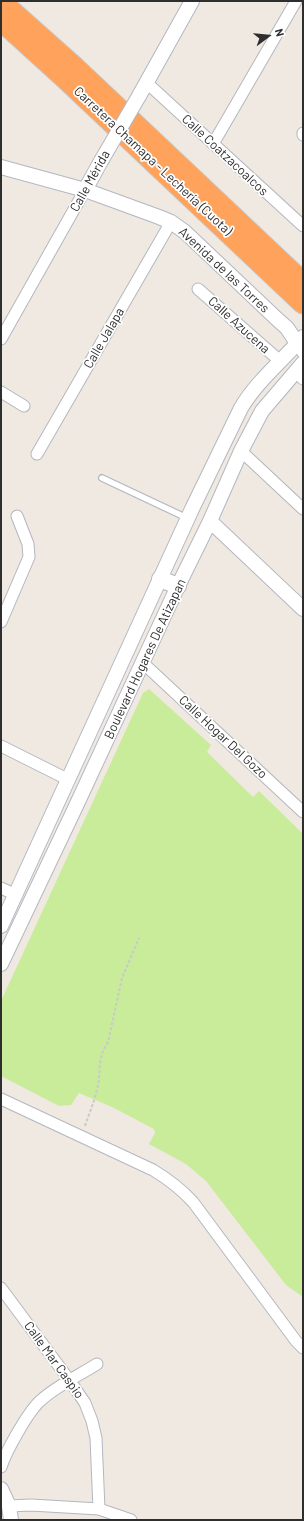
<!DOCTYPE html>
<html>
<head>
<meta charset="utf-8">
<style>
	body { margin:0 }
	#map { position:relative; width:304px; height:1521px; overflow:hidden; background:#efe9e1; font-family:Barlow,sans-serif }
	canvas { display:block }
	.frame { position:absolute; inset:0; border:2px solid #2e2e2e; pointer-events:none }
	.north { position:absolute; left:248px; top:16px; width:40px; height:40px; -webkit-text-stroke:3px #fff; paint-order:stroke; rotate:74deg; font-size:11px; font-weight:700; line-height:16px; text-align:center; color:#2e2e2e }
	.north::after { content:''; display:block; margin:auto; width:14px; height:18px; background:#2e2e2e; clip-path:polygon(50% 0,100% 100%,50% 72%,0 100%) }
</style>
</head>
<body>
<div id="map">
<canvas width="304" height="1521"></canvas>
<div class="frame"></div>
<div class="north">N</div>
</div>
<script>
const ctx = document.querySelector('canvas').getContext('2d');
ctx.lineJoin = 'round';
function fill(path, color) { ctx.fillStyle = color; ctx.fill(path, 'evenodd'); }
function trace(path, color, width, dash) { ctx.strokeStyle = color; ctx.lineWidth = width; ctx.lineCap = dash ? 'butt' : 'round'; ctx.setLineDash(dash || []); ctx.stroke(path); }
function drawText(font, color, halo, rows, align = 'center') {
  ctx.font = font + ' Barlow,sans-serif'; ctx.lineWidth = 3.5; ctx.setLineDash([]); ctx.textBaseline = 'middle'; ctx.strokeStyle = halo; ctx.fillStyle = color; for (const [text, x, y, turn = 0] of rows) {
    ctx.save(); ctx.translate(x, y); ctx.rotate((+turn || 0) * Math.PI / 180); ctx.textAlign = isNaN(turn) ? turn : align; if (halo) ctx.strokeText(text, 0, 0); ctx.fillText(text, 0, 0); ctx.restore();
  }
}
fill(new Path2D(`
	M149 689 211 745 207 752 253 797 259 791 303 834V1297L286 1285 206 1181 186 1164 149 1144 155 1133 154 1129 112 1107 79 1093 71 1105 59 1106 1 1076V1001L143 693Z`), '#c9ec9a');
const service = new Path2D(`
	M102 478 187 518`);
const minor = new Path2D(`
	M147 83 303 226
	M303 133V135
	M213 144 296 1
	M198 289 280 361
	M1 339 85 190
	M297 343 303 353
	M296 372 303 379
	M1 392 24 406
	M241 451 303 509
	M37 454 171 222
	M1 622 29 557 28 544 17 516
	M143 663 303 812
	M1 746 69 780
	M1 888 16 895
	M1 1099 153 1170C168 1179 181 1189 193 1202L296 1341 303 1348
	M1 1288 70 1381 85 1403 92 1421 96 1438 99 1509
	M1 1467C6 1451 28 1412 40 1401 56 1386 78 1376 97 1364
	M9 1506 31 1505 99 1509 131 1520`);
const tertiary = new Path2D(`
	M139 96 192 1
	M1 167 85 190 159 217 171 222 185 232 278 320 287 328 297 343
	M85 190 101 161
	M210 521 303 609
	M1 926 192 509 241 408C257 381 282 361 303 337
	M1 964 76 806 178 586 210 521 241 451 262 411 303 363
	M1 1489 9 1506 11 1520`);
const secondary = new Path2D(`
	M160 579 178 586`);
const motorway = new Path2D(`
	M1 2 72 65 303 283
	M1 20 66 79 303 303`);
trace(service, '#b4b7c1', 8);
trace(minor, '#b4b7c1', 13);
trace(tertiary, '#b4b7c1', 16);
trace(secondary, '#b4b7c1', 18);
trace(motorway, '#c9c9c9', 23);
trace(new Path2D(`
	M85 1126C89 1114 94 1102 97 1090 102 1072 96 1060 108 1042L122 978 139 938`), '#c9c9c9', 2, [3, 2]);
trace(service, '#fff', 5.5);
trace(minor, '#fff', 11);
trace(tertiary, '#fff', 14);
trace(secondary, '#fff', 16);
trace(motorway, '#ffa35c', 21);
const tertiaryBridge = new Path2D(`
	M101 161 139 96`);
trace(tertiaryBridge, '#b4b7c1', 16, []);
trace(tertiaryBridge, '#fff', 14);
drawText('13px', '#2e2e2e', '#fff', [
	["Calle Coatzacoalcos",225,155,43],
	["Carretera Chamapa - Lechería (Cuota)",153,161,43],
	["Calle Mérida",90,181,-61],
	["Avenida de las Torres",224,270,43],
	["Calle Azucena",239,325,42],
	["Calle Jalapa",104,338,-60],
	["Boulevard Hogares De Atizapan",145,659,-65],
	["Calle Hogar Del Gozo",223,737,43],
	["Calle Mar Caspio",54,1360,54]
]);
</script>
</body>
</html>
